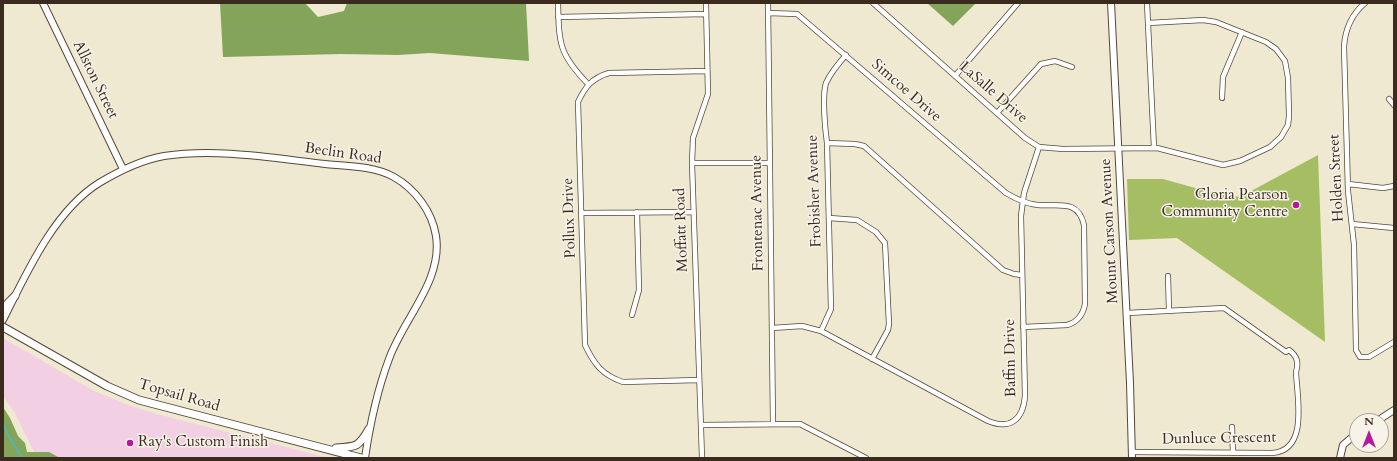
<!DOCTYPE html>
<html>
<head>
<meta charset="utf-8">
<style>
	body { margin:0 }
	#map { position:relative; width:1397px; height:461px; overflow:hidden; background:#eee9d0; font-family:Cardo,serif }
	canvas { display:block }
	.frame { position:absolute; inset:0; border:4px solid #3b2a1e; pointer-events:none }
	.north { position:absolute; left:1349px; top:413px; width:40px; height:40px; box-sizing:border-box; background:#f7f3e8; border:1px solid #aca397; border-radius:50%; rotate:0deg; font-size:11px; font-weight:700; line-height:16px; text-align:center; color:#3b2a1e }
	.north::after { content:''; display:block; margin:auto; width:14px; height:18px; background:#b5179e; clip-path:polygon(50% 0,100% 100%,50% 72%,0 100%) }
</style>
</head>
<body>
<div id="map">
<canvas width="1397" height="461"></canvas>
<div class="frame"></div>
<div class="north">N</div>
</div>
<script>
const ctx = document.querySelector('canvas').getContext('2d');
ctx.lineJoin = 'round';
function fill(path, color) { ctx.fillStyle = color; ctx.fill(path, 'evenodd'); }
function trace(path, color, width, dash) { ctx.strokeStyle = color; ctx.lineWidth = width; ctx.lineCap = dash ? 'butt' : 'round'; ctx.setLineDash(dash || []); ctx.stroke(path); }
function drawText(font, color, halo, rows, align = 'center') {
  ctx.font = font + ' Cardo,serif'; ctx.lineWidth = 3; ctx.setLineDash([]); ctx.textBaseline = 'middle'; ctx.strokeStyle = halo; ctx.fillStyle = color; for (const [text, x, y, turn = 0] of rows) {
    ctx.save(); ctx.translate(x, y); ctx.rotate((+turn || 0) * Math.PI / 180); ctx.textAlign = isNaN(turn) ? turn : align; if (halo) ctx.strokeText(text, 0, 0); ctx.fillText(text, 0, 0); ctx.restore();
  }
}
fill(new Path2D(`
	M3 338 94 391 128 405 153 413 329 458H37L15 413 3 396Z`), '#f2cfe2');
fill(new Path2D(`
	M1318 155 1325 342 1177 238 1129 240 1127 179H1163L1206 191 1240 197Z`), '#a5bd63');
fill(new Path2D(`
	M220 3H305L318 17 344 11 347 3H526L529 61 430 53 398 55 341 54 223 57Z
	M927 3H976L953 26Z
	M3 407 10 418 18 436 25 443 27 452H49L60 458H3Z`), '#84a459');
trace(new Path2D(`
	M3 423 8 435 22 458`), '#4ab9c4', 1.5);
const street = new Path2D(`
	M558 3C559 44 559 54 588 84
	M768 3 773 424
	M873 3 1025 138 1039 147 1063 149 1157 148 1223 165 1240 161 1270 147 1281 137 1288 125 1289 116 1288 78 1285 61 1276 49 1266 42 1216 22 1203 20 1148 23
	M1147 3 1154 148
	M1365 3C1352 14 1345 30 1344 47L1348 191 1354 245 1356 350 1360 357H1369L1394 342
	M768 13 797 14 1006 193C1016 199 1026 204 1038 205 1057 207 1078 198 1084 225L1085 304C1083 315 1078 322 1067 325L1023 327
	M558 17 706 14
	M955 76 1018 3
	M1222 98 1223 77 1242 32
	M1389 99 1394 105
	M997 113 1041 64 1055 61 1072 67
	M827 143 855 144 864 146 1003 270 1014 274 1022 275
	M692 163H769
	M1348 184 1383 188 1394 186
	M582 213 693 212
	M829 218 857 220 876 232 885 243 889 324 888 330 872 359
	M1352 224 1394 228
	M1168 276 1169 311
	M1127 313 1224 308 1286 352 1289 350C1297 356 1299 362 1296 372 1297 397 1309 451 1272 453L1132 452
	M632 315 639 290 637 212
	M772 328 802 326 821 331 988 421C1010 430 1023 420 1025 396L1021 216 1024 193 1039 147
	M821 331 831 309 827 143C825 129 822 96 826 83 831 72 838 64 846 55
	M699 380 623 382C602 375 594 364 585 345L578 102C585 87 592 78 609 73L707 71
	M701 425 800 424 866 458
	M1232 427 1233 453
	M702 458 692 163 693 138 708 94 706 3`);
const secondary = new Path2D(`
	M43 3 123 169
	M1111 3 1130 383 1132 458
	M3 320C26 274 54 211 99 183 119 171 141 160 164 156 217 148 272 158 325 164 347 166 374 166 394 177 415 189 432 211 436 236 443 281 403 319 389 359 377 391 370 424 365 458
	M1377 421 1394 410
	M1340 458 1343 445 1357 433`);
const primary = new Path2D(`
	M3 308 15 296
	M3 327 107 386 139 400 361 458
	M336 448C356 447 359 447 369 429`);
trace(street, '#564739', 6);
trace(secondary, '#564739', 8);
trace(primary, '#564739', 9);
trace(street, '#fff', 4.5);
trace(secondary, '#fff', 6);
trace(primary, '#fff', 7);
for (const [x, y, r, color] of [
	[1296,205,4,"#b5179e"],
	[130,443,4,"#b5179e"]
]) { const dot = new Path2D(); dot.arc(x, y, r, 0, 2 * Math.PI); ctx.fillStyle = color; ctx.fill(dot); trace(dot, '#f7f3e8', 1.5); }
drawText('15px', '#3b2a1e', '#f7f3e8', [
	["Allston Street",95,80,64],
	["Simcoe Drive",906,91,41],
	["LaSalle Drive",993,93,41],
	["Beclin Road",343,154,8],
	["Holden Street",1337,178,-93],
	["Frobisher Avenue",815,191,-92],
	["Frontenac Avenue",758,213,-91],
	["Pollux Drive",570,218,-92],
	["Moffatt Road",682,230,-92],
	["Mount Carson Avenue",1110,231,-93],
	["Baffin Drive",1011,358,-91],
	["Topsail Road",179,396,16],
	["Dunluce Crescent",1219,439,-1]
]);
drawText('15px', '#3b2a1e', '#f7f3e8', [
	["Gloria Pearson",1288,196],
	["Community Centre",1288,213],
	["Ray's Custom Finish",138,443,"left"]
], 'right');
</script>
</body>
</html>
